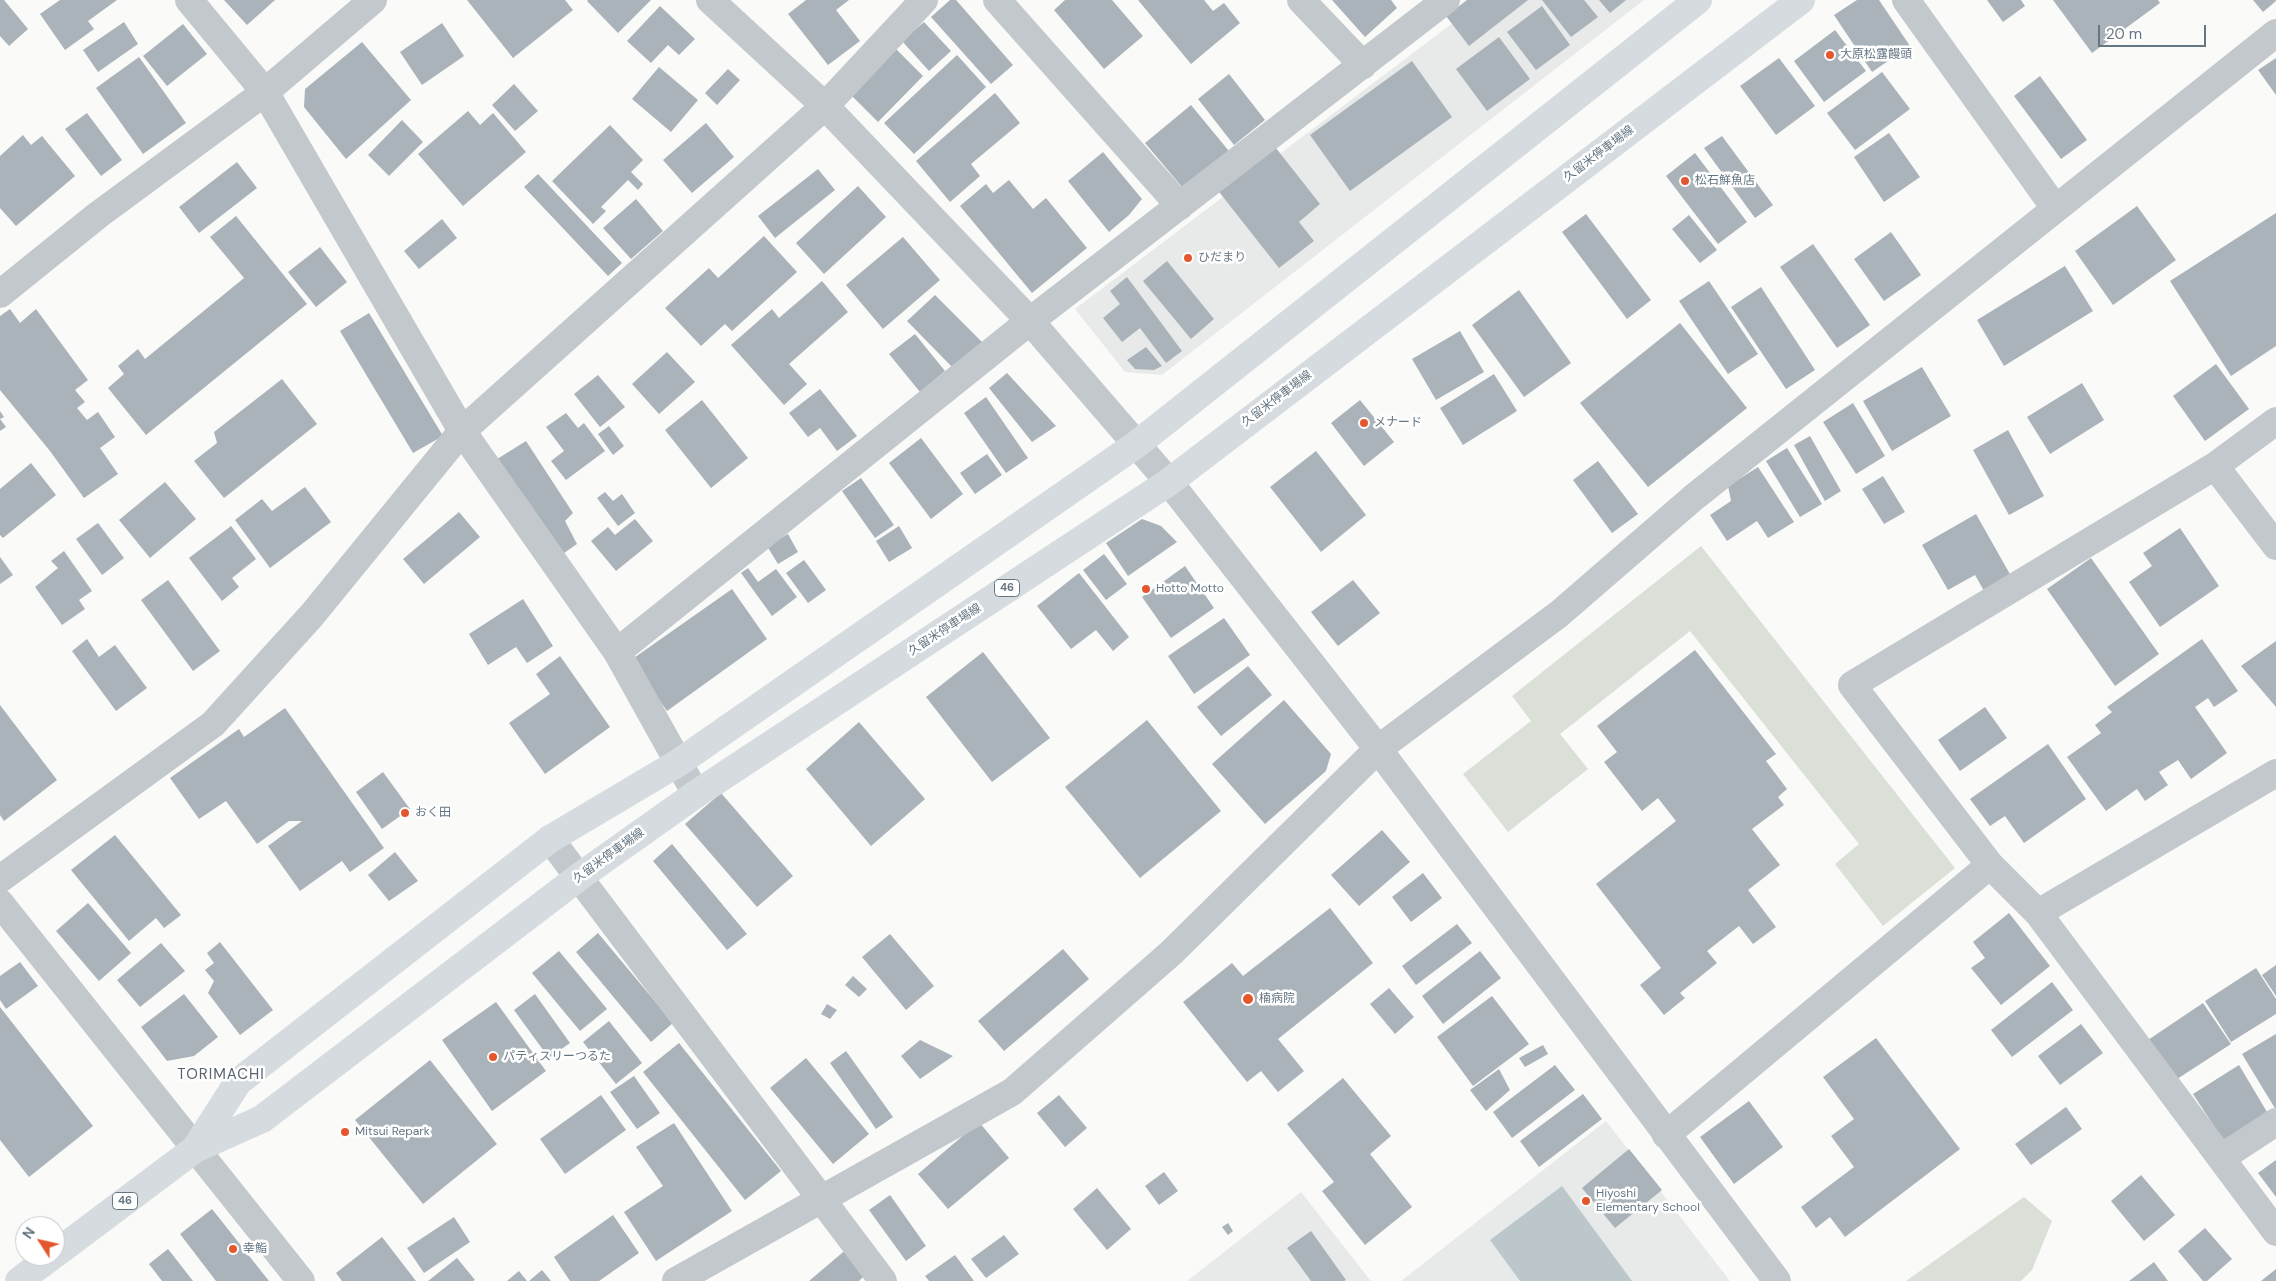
<!DOCTYPE html>
<html>
<head>
<meta charset="utf-8">
<style>
	body { margin:0 }
	#map { position:relative; width:2276px; height:1281px; overflow:hidden; background:#fafaf8; font-family:"DM Sans",sans-serif }
	canvas { display:block }
	.north { position:absolute; left:15px; top:1216px; width:50px; height:50px; box-sizing:border-box; background:#fff; border:1px solid #c1c8cd; border-radius:50%; rotate:305deg; font-size:14px; font-weight:700; line-height:20px; text-align:center; color:#657683 }
	.north::after { content:''; display:block; margin:auto; width:18px; height:22px; background:#e4572e; clip-path:polygon(50% 0,100% 100%,50% 72%,0 100%) }
	.scale { position:absolute; left:2098px; top:25px; width:108px; height:22px; box-sizing:border-box; border:2px solid #657683; border-top:0; padding-left:6px; font-size:15px; line-height:18px; white-space:nowrap; color:#657683; -webkit-text-stroke:4px #fff; paint-order:stroke }
</style>
</head>
<body>
<div id="map">
<canvas width="2276" height="1281"></canvas>
<div class="north">N</div>
<div class="scale">20 m</div>
</div>
<script>
const ctx = document.querySelector('canvas').getContext('2d');
ctx.lineJoin = 'round';
function fill(path, color) { ctx.fillStyle = color; ctx.fill(path, 'evenodd'); }
function trace(path, color, width, dash) { ctx.strokeStyle = color; ctx.lineWidth = width; ctx.lineCap = dash ? 'butt' : 'round'; ctx.setLineDash(dash || []); ctx.stroke(path); }
function drawText(font, color, halo, rows, align = 'center') {
  ctx.font = font + ' "DM Sans","Noto Sans JP",sans-serif'; ctx.lineWidth = 5; ctx.setLineDash([]); ctx.textBaseline = 'middle'; ctx.strokeStyle = halo; ctx.fillStyle = color; for (const [text, x, y, turn = 0] of rows) {
    ctx.save(); ctx.translate(x, y); ctx.rotate((+turn || 0) * Math.PI / 180); ctx.textAlign = isNaN(turn) ? turn : align; if (halo) ctx.strokeText(text, 0, 0); ctx.fillText(text, 0, 0); ctx.restore();
  }
}
fill(new Path2D(`
	M1483 0H1644L1162 375 1125 372 1075 309Z
	M1606 1121 1730 1281H1401Z
	M1301 1192 1371 1281H1187Z`), '#e8e9e9');
fill(new Path2D(`
	M1701 546 1955 868 1883 926 1835 864 1859 844 1690 631 1560 734 1588 769 1508 832 1463 774 1531 721 1512 696Z
	M2024 1197 2052 1221 2032 1270 2021 1281H1906Z`), '#dadfd7');
fill(new Path2D(`
	M1562 1186 1632 1281H1520L1490 1240Z`), '#bbc7cb');
fill(new Path2D(`
	M0 0H4L28 29 9 46 0 36Z
	M60 0H117L88 21 94 29 65 50 40 14Z
	M224 0H275L247 25Z
	M467 0H565L573 10 513 58Z
	M588 0H651L618 33 587 1Z
	M806 0H849L836 10 860 41 828 65 788 14Z
	M950 0H956L1013 65 991 84 931 17Z
	M1065 0H1112L1143 36 1104 69 1054 10Z
	M1138 0H1204L1213 11 1224 3 1240 23 1191 64Z
	M1332 0H1391L1397 8 1365 37Z
	M1467 0H1528L1469 46 1446 16Z
	M1542 0H1584L1598 17 1571 37Z
	M1599 0H1626L1610 13Z
	M1857 0H1879L1910 46 1872 72 1834 15Z
	M1987 0H2021L2025 6 2003 22Z
	M2053 0H2158L2160 3 2092 53Z
	M2253 0H2276V1L2263 12Z
	M660 6 695 39 679 55 668 45 651 63 627 41Z
	M1542 6 1570 45 1536 70 1507 32Z
	M124 22 138 44 98 72 83 50Z
	M924 22 951 51 929 71 902 41Z
	M442 23 464 56 422 85 400 52Z
	M183 24 207 54 167 86 143 56Z
	M1835 30 1866 71 1824 102 1794 61Z
	M1499 37 1530 79 1487 111 1456 69Z
	M362 42 411 100 346 159 304 107 305 89Z
	M892 45 923 76 878 122 846 90Z
	M957 55 986 87 914 154 884 123Z
	M139 57 186 123 143 154 96 88Z
	M1779 58 1815 106 1776 135 1740 86Z
	M2276 58V95L2258 70Z
	M1412 61 1452 117 1350 191 1310 135Z
	M659 67 698 100 671 132 632 99Z
	M728 69 740 80 717 105 705 93Z
	M1882 72 1910 109 1855 150 1827 113Z
	M1229 74 1265 120 1234 145 1198 99Z
	M2040 76 2087 140 2061 159 2014 96Z
	M514 84 538 111 515 131 492 105Z
	M995 93 1020 123 971 164 980 176 950 202 916 161Z
	M1191 105 1233 156 1188 194 1145 143Z
	M468 111 480 125 493 113 526 152 463 206 418 154Z
	M87 113 122 160 101 176 65 129Z
	M402 120 423 142 389 176 368 155Z
	M706 123 734 157 692 193 663 160Z
	M610 125 643 160 631 172 643 184 638 190 628 180 601 207 606 211 593 224 552 181Z
	M1889 133 1920 177 1884 202 1854 157Z
	M23 135 31 145 42 136 75 176 16 226 0 208V156Z
	M1722 136 1773 205 1755 218 1704 148Z
	M1272 143 1320 204 1299 222 1314 241 1279 268 1216 188Z
	M1103 152 1142 199 1129 215 1109 232 1068 181Z
	M1695 153 1747 222 1718 244 1666 176Z
	M237 162 257 188 199 233 179 207Z
	M818 169 835 190 775 238 758 216Z
	M538 174 622 263 608 276 524 187Z
	M1009 180 1033 209 1046 198 1087 248 1032 293 960 206 986 184 993 193Z
	M858 186 886 217 824 274 796 243Z
	M636 199 663 231 631 259 603 228Z
	M2137 206 2176 260 2113 305 2075 251Z
	M2276 213V346L2231 376 2170 281Z
	M1586 214 1651 300 1627 319 1562 232Z
	M1689 215 1717 250 1700 263 1672 229Z
	M236 216 307 304 146 435 108 388 124 374 118 366 138 349 145 359 244 278 210 237Z
	M442 219 457 238 419 269 404 251Z
	M1891 232 1921 275 1884 301 1854 259Z
	M764 236 797 272 732 331 725 324 701 346 665 308 709 268 718 278Z
	M903 237 940 280 883 329 846 285Z
	M1813 244 1870 325 1837 348 1780 267Z
	M320 247 347 282 316 307 288 272Z
	M1167 261 1214 319 1191 339 1143 281Z
	M2065 266 2093 311 2004 366 1977 320Z
	M1127 277 1182 351 1166 363 1140 328 1122 342 1103 318 1120 304 1110 291Z
	M822 281 848 312 789 364 807 384 784 405 731 345 772 309 779 318Z
	M1709 281 1758 354 1728 374 1679 301Z
	M1761 287 1815 370 1786 389 1731 307Z
	M1519 290 1571 363 1524 397 1472 325Z
	M935 295 984 344 955 370 907 321Z
	M10 309 20 323 36 309 88 380 75 390 85 402 77 408 87 420 98 412 115 437 100 448 118 474 84 498 50 451 0 390V316Z
	M369 313 443 436 413 453 340 331Z
	M1680 323 1747 408 1648 487 1580 403Z
	M1460 331 1484 372 1436 400 1412 359Z
	M915 334 945 371 920 392 889 354Z
	M1146 347 1162 366 1154 370 1135 369 1127 360Z
	M667 352 695 382 659 414 632 384Z
	M2216 364 2249 409 2205 441 2173 396Z
	M1922 367 1951 416 1892 451 1863 401Z
	M1007 373 1056 426 1032 442 989 388Z
	M1494 374 1517 411 1463 445 1440 408Z
	M598 375 625 407 600 427 574 394Z
	M282 379 317 424 224 498 194 461 217 443 214 432Z
	M2082 383 2104 420 2050 454 2027 417Z
	M820 389 857 436 837 451 820 428 808 437 789 413Z
	M986 397 1028 458 1006 473 964 413Z
	M702 400 748 458 711 488 665 430Z
	M1360 400 1394 442 1364 466 1331 423Z
	M1853 403 1885 456 1856 474 1823 422Z
	M0 411 4 417 0 419 6 427 0 431Z
	M566 413 578 428 584 423 605 451 566 480 551 461 564 451 546 427Z
	M609 426 624 446 613 455 598 434Z
	M2008 430 2044 496 2009 515 1973 450Z
	M1810 436 1841 491 1825 501 1794 445Z
	M921 438 963 494 931 519 889 463Z
	M526 441 573 513 565 521 577 544 554 560 494 461Z
	M1787 448 1822 504 1800 517 1766 461Z
	M1316 451 1366 515 1321 552 1270 487Z
	M987 454 1002 475 975 494 960 473Z
	M1598 461 1638 514 1612 533 1573 480Z
	M31 463 56 495 3 538 0 535V489Z
	M1758 467 1794 522 1768 538 1757 521 1727 541 1710 515 1731 501 1728 486Z
	M1883 476 1905 512 1884 524 1862 489Z
	M861 478 894 525 875 538 842 491Z
	M165 482 196 519 150 558 119 520Z
	M305 487 331 522 270 568 235 520 262 499 272 511Z
	M605 492 613 501 622 494 635 513 618 526 597 498Z
	M459 512 480 537 424 584 403 559Z
	M1976 514 2011 576 1984 591 1975 575 1948 590 1922 545Z
	M635 519 653 541 616 571 591 541 608 527 615 535Z
	M1142 519 1161 526 1177 542 1128 576 1106 543Z
	M98 523 124 558 102 575 76 539Z
	M231 526 256 559 232 578 239 587 222 601 189 558Z
	M899 526 912 548 889 562 876 541Z
	M2180 528 2219 586 2160 627 2129 582 2152 566 2143 553Z
	M788 534 798 552 778 564 767 546Z
	M64 551 92 591 79 600 85 609 62 625 35 587 58 568 51 561Z
	M1104 554 1127 584 1106 600 1083 570Z
	M0 557 13 575 0 584Z
	M2091 558 2159 654 2115 686 2047 589Z
	M804 560 826 590 808 603 786 573Z
	M1185 566 1214 608 1171 638 1142 597Z
	M748 568 758 582 776 569 797 597 772 616 741 573Z
	M1079 573 1129 637 1113 651 1096 630 1071 649 1037 606Z
	M168 580 220 651 193 671 141 600Z
	M1353 580 1380 613 1338 646 1311 612Z
	M732 589 767 639 667 711 631 660Z
	M523 599 553 646 527 663 516 647 488 665 469 634Z
	M1224 618 1250 655 1194 694 1168 656Z
	M87 639 99 657 115 645 147 688 116 711 72 651Z
	M2202 639 2238 691 2214 707 2208 698 2195 707 2227 753 2191 779 2178 760 2159 772 2168 785 2145 801 2137 789 2106 811 2067 757 2101 733 2095 725 2112 712 2107 707Z
	M2276 641V707L2241 666Z
	M1695 650 1776 754 1766 761 1787 789 1778 797 1784 805 1752 829 1780 865 1748 890 1776 927 1753 944 1739 926 1707 951 1717 963 1680 993 1685 998 1664 1015 1640 985 1661 968 1596 884 1676 821 1658 798 1642 811 1604 762 1617 752 1597 726Z
	M983 652 1050 738 992 782 926 697Z
	M560 656 610 727 545 774 509 723 550 694 536 674Z
	M1248 666 1272 695 1221 736 1197 707Z
	M1284 700 1331 754 1326 771 1265 824 1212 764Z
	M0 705 57 780 4 821 0 815Z
	M1985 707 2007 738 1960 771 1938 740Z
	M285 708 384 848 350 872 342 861 300 891 268 846 302 821H289L257 844 226 801 199 819 170 778 239 729 244 737Z
	M1147 720 1221 811 1140 878 1065 787Z
	M859 722 925 799 871 846 806 769Z
	M2048 744 2086 799 2024 843 2005 816 1990 826 1970 799Z
	M383 772 410 809 382 829 356 792Z
	M721 793 793 876 757 907 685 824Z
	M1382 830 1410 862 1359 906 1331 875Z
	M115 835 181 915 164 928 156 918 129 941 71 870Z
	M672 844 747 934 727 950 653 861Z
	M395 852 418 881 389 901 368 875Z
	M1423 873 1442 898 1411 922 1392 897Z
	M88 903 131 953 99 981 56 931Z
	M1330 908 1373 963 1278 1039 1304 1071 1278 1092 1261 1071 1247 1082 1183 1002 1232 963 1243 976Z
	M2009 913 2050 966 2001 1005 1971 968 1985 958 1973 942Z
	M1457 924 1472 943 1416 985 1402 966Z
	M598 933 673 1023 651 1042 576 952Z
	M890 934 934 986 906 1010 862 957Z
	M220 942 273 1010 240 1035 208 993 214 981 205 970 214 963 207 953Z
	M161 943 185 971 140 1007 117 980Z
	M1063 949 1089 979 1004 1051 978 1021Z
	M559 951 607 1009 580 1031 532 973Z
	M1480 951 1501 978 1443 1024 1422 996Z
	M20 962 38 986 6 1009 0 1000V976Z
	M2276 965V996L2262 975Z
	M2256 968 2276 999V1014L2231 1042 2205 1001Z
	M853 976 867 989 859 997 845 985Z
	M2052 982 2073 1010 2012 1057 1991 1030Z
	M1389 988 1414 1017 1395 1034 1370 1004Z
	M184 994 218 1037 194 1056 167 1061 141 1027Z
	M535 994 570 1043 549 1058 514 1010Z
	M1492 996 1529 1044 1473 1086 1437 1037Z
	M496 1002 546 1071 492 1111 442 1040Z
	M2203 1003 2231 1044 2174 1081 2148 1040Z
	M827 1004 837 1010 830 1019 821 1014Z
	M0 1007 93 1126 29 1177 0 1140Z
	M609 1021 642 1063 616 1084 583 1042Z
	M2081 1024 2103 1053 2060 1085 2038 1056Z
	M2276 1034V1110L2242 1054Z
	M1876 1038 1960 1149 1845 1237 1830 1217 1816 1228 1801 1207 1854 1167 1831 1136 1854 1119 1823 1077Z
	M920 1040 953 1056 920 1079 901 1056Z
	M679 1043 781 1171 745 1200 643 1072Z
	M1543 1045 1548 1054 1525 1067 1519 1058Z
	M846 1051 893 1117 876 1129 830 1063Z
	M806 1058 869 1134 833 1164 770 1088Z
	M430 1060 497 1144 423 1204 355 1120Z
	M1555 1065 1575 1090 1512 1138 1493 1112Z
	M2239 1065 2270 1117 2227 1146 2193 1094Z
	M1499 1069 1510 1090 1486 1111 1470 1090Z
	M634 1076 660 1113 637 1129 610 1092Z
	M1343 1078 1391 1136 1370 1154 1412 1207 1365 1245 1322 1191 1334 1182 1287 1124Z
	M1583 1094 1602 1119 1539 1167 1520 1141Z
	M601 1095 626 1130 565 1174 540 1139Z
	M1059 1095 1087 1128 1065 1147 1037 1113Z
	M1749 1101 1783 1147 1734 1184 1700 1137Z
	M2066 1107 2082 1129 2031 1165 2015 1144Z
	M979 1122 1009 1158 948 1209 918 1174Z
	M674 1123 732 1211 656 1261 624 1212 663 1186 636 1147Z
	M1629 1149 1662 1190 1615 1228 1582 1188Z
	M2276 1160V1197L2258 1173Z
	M1164 1172 1178 1191 1159 1205 1145 1186Z
	M2141 1175 2175 1215 2144 1241 2111 1201Z
	M1097 1188 1131 1229 1107 1250 1073 1209Z
	M890 1195 926 1246 906 1261 869 1210Z
	M212 1209 269 1281H216L180 1234Z
	M613 1215 639 1253 599 1281H570L554 1257Z
	M454 1217 470 1242 424 1273 407 1248Z
	M1228 1223 1233 1231 1228 1235 1222 1227Z
	M2205 1228 2232 1259 2207 1281H2203L2178 1251Z
	M1311 1231 1346 1280 1344 1281H1311L1287 1248Z
	M1004 1235 1019 1254 986 1278 971 1259Z
	M382 1237 416 1281H342L336 1273Z
	M855 1242 867 1273 859 1281H809Z
	M168 1249 193 1281H162L149 1264Z
	M955 1255 974 1281H929L925 1276Z
	M457 1258 475 1280 473 1281H428Z
	M2154 1262 2168 1281H2129Z
	M2276 1269V1281H2261Z
	M542 1270 551 1281H529Z
	M519 1271 527 1281H507Z`), '#aab3b9');
trace(new Path2D(`
	M189 0 265 92 462 431 617 652 696 794
	M997 0 1180 206
	M1301 0 1363 65
	M1906 0 2055 208
	M0 294 98 215 265 92 373 0
	M2276 421 2215 466 1852 685 1990 865 2038 913 2276 1232
	M2215 466 2276 546
	M617 652 1030 321 1446 0
	M550 839 883 1281
	M0 903 301 1281
	M2038 913 2276 773
	M1666 1135 1990 865
	M2221 1158 2276 1122
	M676 1281 1012 1092 1171 953 1378 749 1559 614 1693 498 2276 33`), '#c3c8cc', 28);
trace(new Path2D(`
	M710 0 825 106 1030 321 1169 482 1378 749 1777 1281
	M0 879 213 724 312 615 462 431 825 106 924 0`), '#c3c8cc', 28);
trace(new Path2D(`
	M195 1149 238 1082 550 839 678 763 1137 444 1698 0
	M55 1254 195 1149 262 1119 579 877 696 794 1169 482 1801 0
	M19 1281 52 1256`), '#d6dbdf', 28);
for (const [x, y, r, color] of [
	[1830,55,5,"#e4572e"],
	[1685,181,5,"#e4572e"],
	[1188,258,5,"#e4572e"],
	[1364,423,5,"#e4572e"],
	[1146,589,5,"#e4572e"],
	[405,813,5,"#e4572e"],
	[1248,999,6,"#e4572e"],
	[493,1057,5,"#e4572e"],
	[345,1132,5,"#e4572e"],
	[1586,1201,5,"#e4572e"],
	[233,1249,5,"#e4572e"]
]) { const dot = new Path2D(); dot.arc(x, y, r, 0, 2 * Math.PI); ctx.fillStyle = color; ctx.fill(dot); trace(dot, '#fff', 2); }
for (const [x, y, w] of [
	[1007,588,25],
	[125,1201,25]
]) { const box = new Path2D(); box.roundRect(x - w / 2, y - 8.5, w, 17, 4); ctx.fillStyle = '#fff'; ctx.fill(box); trace(box, '#657683', 1); }
drawText('bold 11px', '#657683', null, [
	["46",1007,588],
	["46",125,1201]
]);
drawText('12px', '#657683', '#fff', [
	["大原松露饅頭",1840,55],
	["松石鮮魚店",1695,181],
	["ひだまり",1198,258],
	["メナード",1374,423],
	["Hotto Motto",1156,589],
	["おく田",415,813],
	["楠病院",1259,999],
	["パティスリーつるた",503,1057],
	["Mitsui Repark",355,1132],
	["Hiyoshi",1596,1194],
	["Elementary School",1596,1208],
	["幸鮨",243,1249]
], 'left');
drawText('12px', '#657683', '#fff', [
	["久留米停車場線",1599,154,-37],
	["久留米停車場線",1277,399,-37],
	["久留米停車場線",945,630,-33],
	["久留米停車場線",609,856,-36]
]);
ctx.letterSpacing = '1px';
drawText('15px', '#57646e', '#fff', [
	["TORIMACHI",221,1075]
]);
ctx.letterSpacing = '0px';
</script>
</body>
</html>
